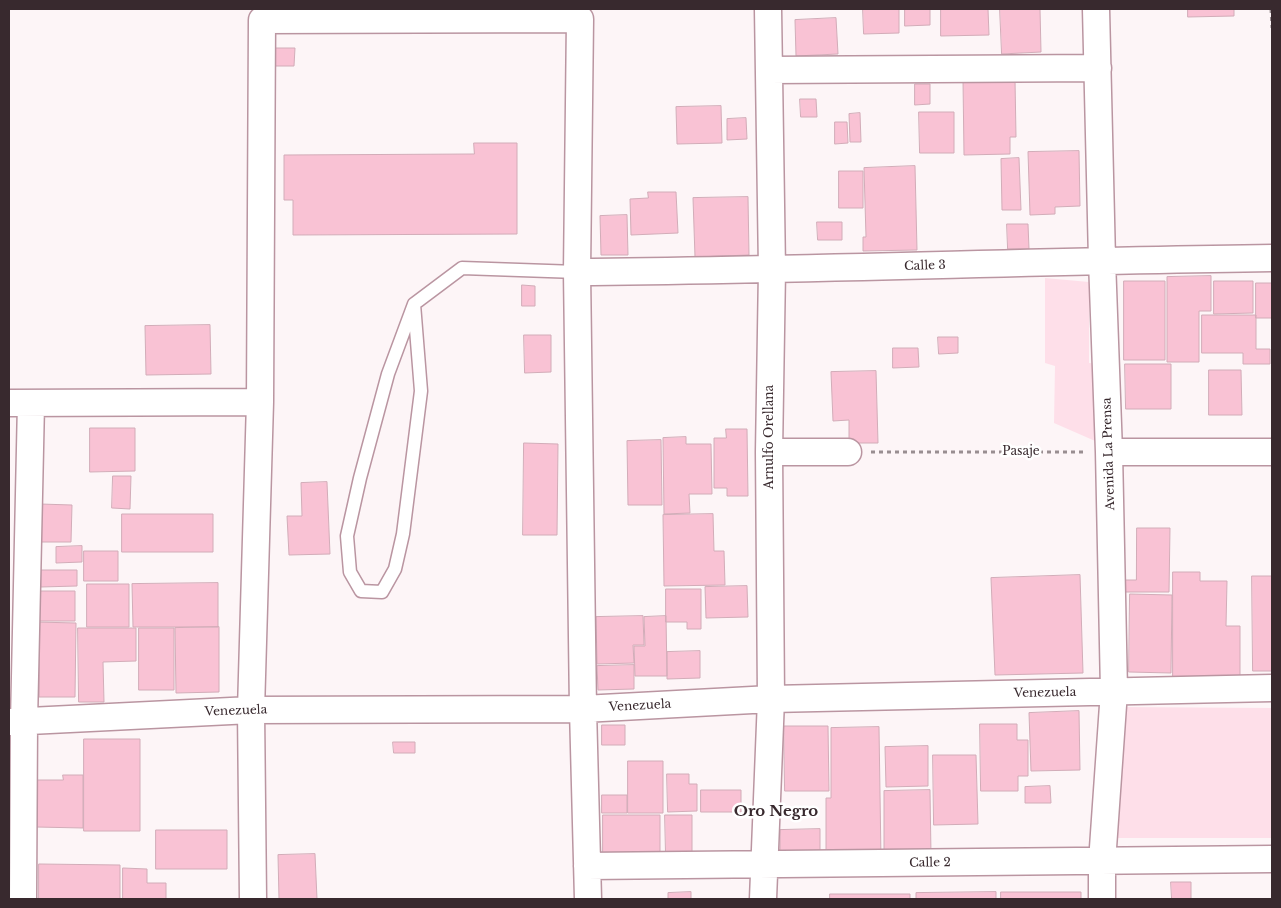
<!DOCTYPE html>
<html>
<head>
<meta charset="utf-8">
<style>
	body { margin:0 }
	#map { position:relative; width:1281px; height:908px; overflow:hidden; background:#fdf5f7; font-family:"Libre Baskerville",serif }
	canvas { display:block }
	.frame { position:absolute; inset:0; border:10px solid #38292e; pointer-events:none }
</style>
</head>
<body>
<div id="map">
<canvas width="1281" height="908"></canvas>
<div class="frame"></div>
</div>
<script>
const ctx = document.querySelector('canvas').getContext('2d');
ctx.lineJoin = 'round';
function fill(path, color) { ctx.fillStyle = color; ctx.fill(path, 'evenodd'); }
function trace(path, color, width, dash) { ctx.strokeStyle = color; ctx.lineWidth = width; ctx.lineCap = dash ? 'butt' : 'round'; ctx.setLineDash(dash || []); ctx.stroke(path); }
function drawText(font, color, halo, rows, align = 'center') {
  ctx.font = font + ' "Libre Baskerville",serif'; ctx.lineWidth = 5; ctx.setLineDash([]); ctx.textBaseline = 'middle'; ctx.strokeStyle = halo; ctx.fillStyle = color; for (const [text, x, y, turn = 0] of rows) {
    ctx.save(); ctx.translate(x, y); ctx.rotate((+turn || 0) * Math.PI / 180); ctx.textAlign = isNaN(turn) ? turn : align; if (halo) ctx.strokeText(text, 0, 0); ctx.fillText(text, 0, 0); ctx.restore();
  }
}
fill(new Path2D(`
	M1045 278 1089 282V363L1101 364 1102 444 1054 423 1055 366 1045 363Z
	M1118 707 1272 708V838H1118Z`), '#fedfe9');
const building = new Path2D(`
	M863 9H899V33L864 34Z
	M905 9H930V25L905 26Z
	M941 9H988L989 35 941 36Z
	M1000 9H1040L1041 52 1002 54Z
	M1188 9H1234V16L1188 17Z
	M836 18 838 54 796 56 795 20Z
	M271 48H295L294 66H271Z
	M1015 79 1016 137H1010V154L964 155 963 80Z
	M915 84H930V104L915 105Z
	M800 99H816L817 117H801Z
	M721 106 722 143 677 144 676 107Z
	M919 112H954V153H920Z
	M860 113 861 142H850L849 114Z
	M746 118 747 139 727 140V119Z
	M835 122H847L848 143 835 144Z
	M474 143H517V234L293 235V200H284V155L474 154Z
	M1079 151 1080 206 1055 207V214L1030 215 1028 152Z
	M1019 158 1021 210H1002L1001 159Z
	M915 166 917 250 863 251V237H866L864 168Z
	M839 171H863V208H839Z
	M648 192H676L678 233 631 235 630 199 648 198Z
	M748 197 749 255 695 257 693 198Z
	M627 215 628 255H601L600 216Z
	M817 222H842V240H818Z
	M1007 224H1028L1029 249H1008Z
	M1211 276V311H1199V362H1167V277Z
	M1124 281H1165V360H1124Z
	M1214 281H1253V313L1214 314Z
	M1256 283H1272V318H1256Z
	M522 285 535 286V306H522Z
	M1202 315H1256V349H1270V364H1243V353H1202Z
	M210 325 211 374 146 375 145 326Z
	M524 335H551V372L525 373Z
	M938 337H958V353L939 354Z
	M893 348H918L919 367 893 368Z
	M1125 364H1171V409H1126Z
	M1209 370H1241L1242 415H1209Z
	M876 371 878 443H849V420L833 421 831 372Z
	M90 428H135V471L90 472Z
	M726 429H747L748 496H727V488H714V438H726Z
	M686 437V444H711L712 494H689L690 513 664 514 663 438Z
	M661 440 662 505H628L627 441Z
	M524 443 558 444 557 535H523Z
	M113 476H131L130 509 112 508Z
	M327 482 330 554 289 555 287 516H302L301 483Z
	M40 504 72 505 71 542H39Z
	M122 514H213V552H122Z
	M713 514 714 551H724L725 585 664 586 663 515Z
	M1137 528H1170L1169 592H1123V580H1136Z
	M82 546V562L56 563V547Z
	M84 551H118V581H84Z
	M41 570H77V586L41 587Z
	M1173 572H1200V581H1227L1226 626H1240V679L1173 678Z
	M1080 575 1083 673 995 675 991 578Z
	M1252 576H1272V671H1253Z
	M218 583V627H133L132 584Z
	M87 584H129V627H87Z
	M747 586 748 617 706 618 705 587Z
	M666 589H701V629H687V622H666Z
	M38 591H75V621H38Z
	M1130 594 1172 595 1171 673 1129 672Z
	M643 616 644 645H633L634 663 597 664 596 617Z
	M666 616 667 676H635L634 646H645L644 617Z
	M36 622 76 623 75 697H39V646H36Z
	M219 627V692L176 693 175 628Z
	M78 628H136V661L103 662 104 702H79Z
	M139 628H174V690H139Z
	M700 651V678L667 679V652Z
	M634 665V689L598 690 597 666Z
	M1079 711 1080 770 1031 771 1029 713Z
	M980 724H1017V740H1028V776H1018V791H981Z
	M602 725H625V745H602Z
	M784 726H828L829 791H785Z
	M879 727 881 859H826V798H831V728Z
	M84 739H140V831H84Z
	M393 742H415V753H394Z
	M928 746V786L886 787 885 747Z
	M933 755H976L978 824 934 825Z
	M628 761H663V813H628Z
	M667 774H689V784H697V811L668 812Z
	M63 775H83V828L36 827V780H63Z
	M1050 786 1051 803H1025V787Z
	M701 790H741V812H701Z
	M930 790 931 855H884V791Z
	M602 795H627V813H602Z
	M603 815H660V853H603Z
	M665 815H692V856H666Z
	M820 829V858H780V830Z
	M156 830H227V869H156Z
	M315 854 317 899H279L278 855Z
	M39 864 120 865V899H39Z
	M123 868 147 869V883H166V899H123Z
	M1171 882H1191V899H1172Z
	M691 892V899H668V893Z
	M996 892V899H916V893Z
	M1001 892H1081V899H1001Z
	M830 894H910V899H830Z`);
fill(building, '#f9c2d4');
trace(building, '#d2acb8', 1);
const service = new Path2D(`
	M414 304 421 391 403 534 395 569 382 592 361 591 350 572 347 536 360 478 388 374 414 304 462 268 577 272`);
const minor = new Path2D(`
	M1096 9 1102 260 1109 452 1114 691 1102 862V899
	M769 70 1098 68
	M577 272C809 270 1041 261 1272 258
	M9 403 260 402
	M769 452H848
	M1109 452H1272
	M9 722 251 710 583 709 771 699 1272 688
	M587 866 1272 859
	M23 899 24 722 31 403
	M253 899 251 710 260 402 262 20 580 19 577 272 583 709 588 899
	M763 899 771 699 769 452 772 270 768 9`);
trace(service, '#ba95a1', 15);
trace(minor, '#ba95a1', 29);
trace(new Path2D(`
	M1271 9 1272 28
	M871 452H1087`), '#998e91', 3, [4, 4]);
trace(service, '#fff', 12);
trace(minor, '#fff', 26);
drawText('12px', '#38292e', '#fff', [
	["Calle 3",925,266,-2],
	["Arnulfo Orellana",770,437,-90],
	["Pasaje",1021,452],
	["Avenida La Prensa",1109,454,-92],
	["Venezuela",1045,693,-1],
	["Venezuela",640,706,-3],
	["Venezuela",236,711,-2],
	["Calle 2",930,863,-1]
]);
drawText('bold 15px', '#38292e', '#fff', [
	["Oro Negro",776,812]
]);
</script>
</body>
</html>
